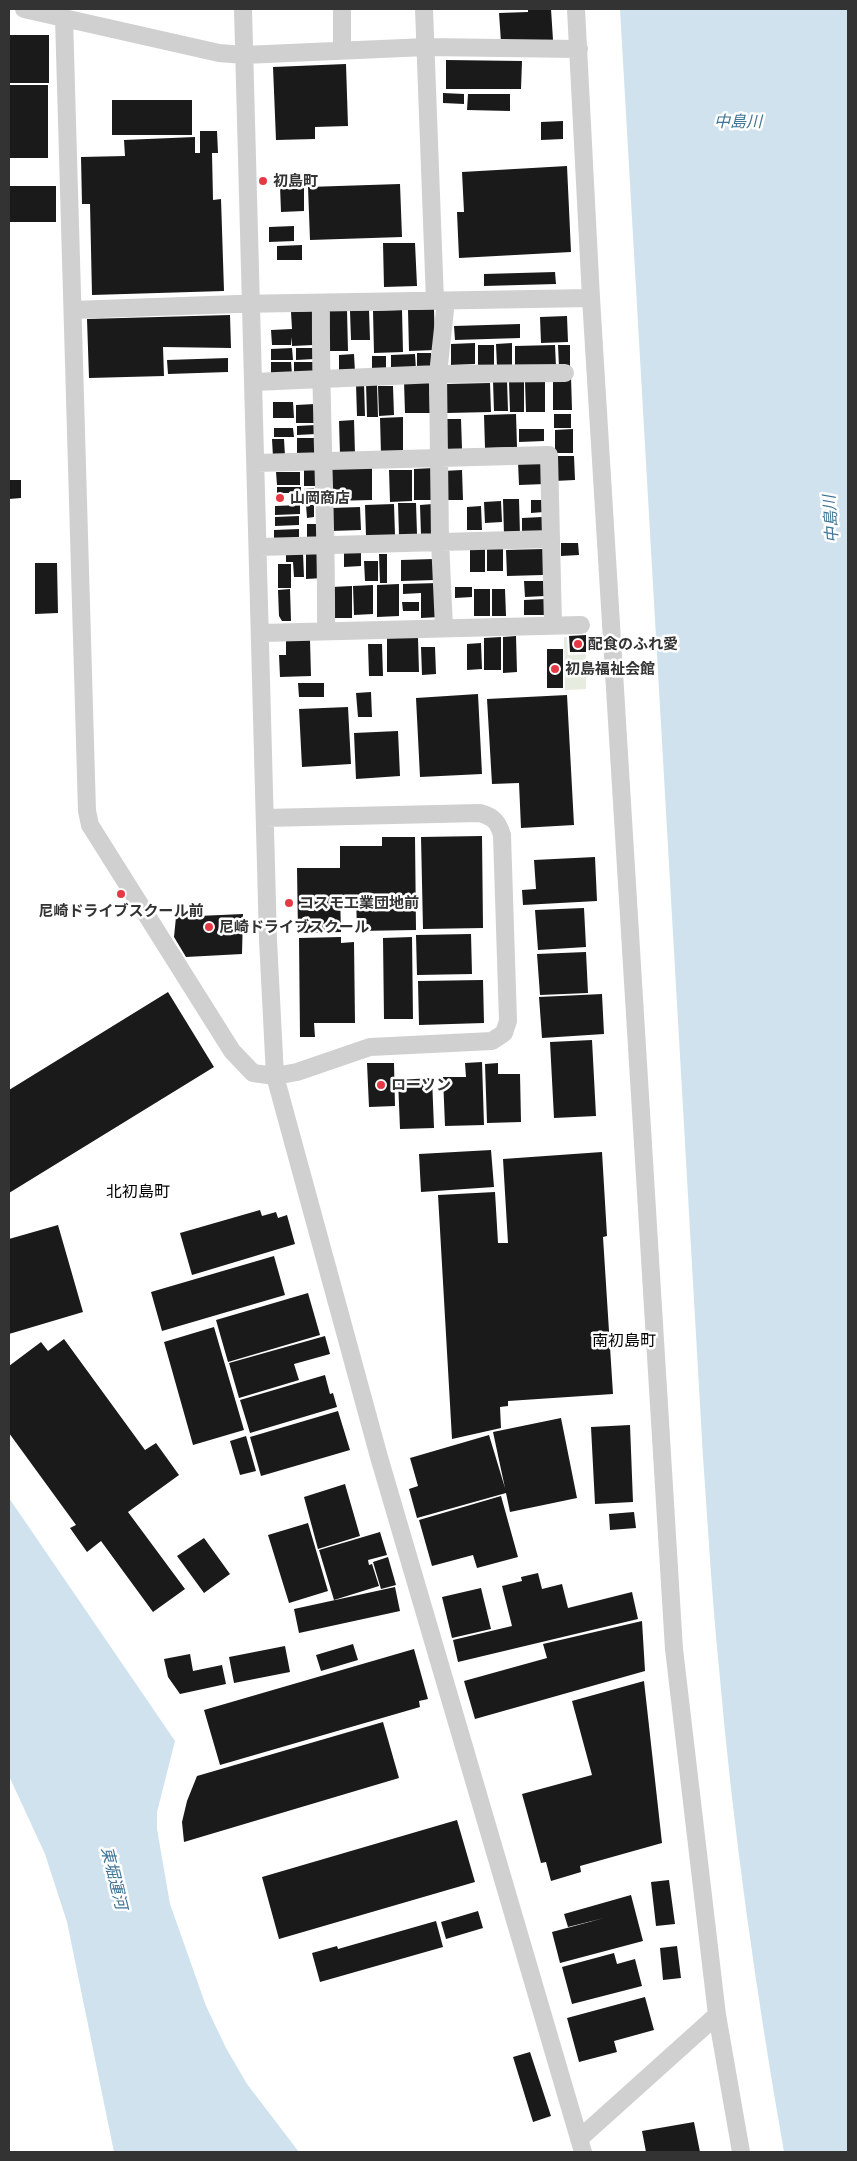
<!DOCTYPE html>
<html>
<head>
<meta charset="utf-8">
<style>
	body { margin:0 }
	#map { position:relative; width:857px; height:2161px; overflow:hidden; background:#fff; font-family:Lato,sans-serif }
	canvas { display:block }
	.frame { position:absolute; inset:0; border:10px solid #333; pointer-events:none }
</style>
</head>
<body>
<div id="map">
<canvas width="857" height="2161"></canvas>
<div class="frame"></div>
</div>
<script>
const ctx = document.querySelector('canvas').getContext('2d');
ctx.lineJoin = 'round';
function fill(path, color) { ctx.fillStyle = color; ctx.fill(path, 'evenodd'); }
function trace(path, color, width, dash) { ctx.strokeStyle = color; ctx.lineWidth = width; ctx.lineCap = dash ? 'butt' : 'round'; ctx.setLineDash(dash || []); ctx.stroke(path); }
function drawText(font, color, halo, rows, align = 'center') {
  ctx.font = font + ' Lato,"Noto Sans JP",sans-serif'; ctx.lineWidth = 5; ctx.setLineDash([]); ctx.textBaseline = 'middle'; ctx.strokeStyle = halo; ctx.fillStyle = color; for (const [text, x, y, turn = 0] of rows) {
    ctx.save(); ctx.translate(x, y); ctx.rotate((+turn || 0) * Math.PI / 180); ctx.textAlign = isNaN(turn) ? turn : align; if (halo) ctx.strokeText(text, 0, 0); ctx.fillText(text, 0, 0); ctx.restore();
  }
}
fill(new Path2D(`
	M564 637H567L568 655 586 654V689L565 690Z`), '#e6ecdf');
fill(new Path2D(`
	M620 9H848V2152H784C756 1992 733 1830 719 1668 712 1598 708 1527 703 1457Z
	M9 1498 175 1741 157 1812V1829L170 1904 206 2006 226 2048 247 2084 299 2152H114L67 1922 45 1854 9 1776Z`), '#cfe2ee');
fill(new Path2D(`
	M528 9H551L553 40 501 42 499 13 528 12Z
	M9 35H49V83H9Z
	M446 60 522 61 521 89H446Z
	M346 64 348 126 315 127V139L276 140 273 67Z
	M9 85H48V158H9Z
	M443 93 464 94V104L443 103Z
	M468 94H510V111L467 110Z
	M112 100H192V135H112Z
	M563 121V139L541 140V122Z
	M200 131H217L218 153H212L213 200 221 199 224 291 92 295 90 204H82L81 157 125 156 124 140 195 137V153H200Z
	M567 166 571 252 459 258 457 212H464L462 172Z
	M400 184 402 237 310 240 308 187Z
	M9 186H56V222H9Z
	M280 186H304V211L281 212Z
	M294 226V241L269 242V227Z
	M383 243H415L417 286 384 287Z
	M302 245V260H277V246Z
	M555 272 556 284 484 286V274Z
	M434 309 435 350 409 351 408 310Z
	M347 310 348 351H325L324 311Z
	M369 310 370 340H351L350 311Z
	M402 310 403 352 374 353 373 311Z
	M313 311V345L292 346V337L291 345H272L271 330 292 329 291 312Z
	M230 315 231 348 163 347 164 376 89 378 87 319Z
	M567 316 568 342 541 343 540 317Z
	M520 324V338L455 340 454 326Z
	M475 343V364L451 365V344Z
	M512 343V367H497L496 344Z
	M478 345H494V367L478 368Z
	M555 345 556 367 515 368V346Z
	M558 345H570V367H559Z
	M292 348 293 360H271V349Z
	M296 348H315V359L296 360Z
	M417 353H431L432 370H417Z
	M354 354 355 372H339V355Z
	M415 354 416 370 391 371V355Z
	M372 356H386V371H372Z
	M228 358V372L168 374 167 360Z
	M271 362H291L292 374 271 375Z
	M294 362H314V373L294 374Z
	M553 377H571L572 410H553Z
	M429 380 430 413H405L404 381Z
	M507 380 508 411H494L493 381Z
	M525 381H545V412H526Z
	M509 382H524V412H510Z
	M364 383 365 416H357L356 384Z
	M366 383H377L378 417H367Z
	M490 383 491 412 447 413 446 384Z
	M378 386H393L394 415 379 416Z
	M273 402H293L294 418H273Z
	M315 404 316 423H296V405Z
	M516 414 517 447 485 448 484 415Z
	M554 414H571V428H554Z
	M403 417V454H381L380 418Z
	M442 419H461L462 449H443Z
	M354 420 355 454H340L339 421Z
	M316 425V434L297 435V426Z
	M274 428H293L294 437H274Z
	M519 429H544V441L519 442Z
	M573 429V453H555V430Z
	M297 438H316V455L297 456Z
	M272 439H284L285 456 273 457Z
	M554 456H574L575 480 554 481Z
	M518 462H545V484L519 485Z
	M372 467V500L329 501V468Z
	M434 468V500H414V469Z
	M304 470H317L318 486H304Z
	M389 470H412V501L390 502Z
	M462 470 463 500H444L443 471Z
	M276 472H300V485H277Z
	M9 480H21V498L9 499Z
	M277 487H301V493H277Z
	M314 488 315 503 304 504V489Z
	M503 499H519L520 535H504Z
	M531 500H544V512L531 513Z
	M501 501 502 522 485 523 484 502Z
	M398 503H416L417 534 399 535Z
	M394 504 395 535 366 536 365 505Z
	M433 504 434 535H421L420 505Z
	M300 505V514L275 515V506Z
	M306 505H314V517L307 518Z
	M481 506 482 530H467V507Z
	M360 507 361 530 331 531V508Z
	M299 516V525L275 526V517Z
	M542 517V535L522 536V518Z
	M307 524H320L321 540H307Z
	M299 529V540H274V530Z
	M561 543H578L579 555 561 556Z
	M485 547V572H470V548Z
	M487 547H503V571H487Z
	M543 549V575L507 576 506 550Z
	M322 552 323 578 306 579V553Z
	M344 552H361V566L344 567Z
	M286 553H303L304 577H294L293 562H286Z
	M379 554H387V583H380Z
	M434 559 435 580 401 581V560Z
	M364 561H378V581H365Z
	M35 563H57L58 613 35 614Z
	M278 564H291V588H278Z
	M524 581H545V596L525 597Z
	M438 583 439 617 421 618V593L403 594V584Z
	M399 584V616L377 617V585Z
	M373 585V614L354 615 353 586Z
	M352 586V618H332V587Z
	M455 587H472V597L455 598Z
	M290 589 291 621H282L279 616 278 590Z
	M474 589H490V616H474Z
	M492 589H505L506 616H492Z
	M546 599 547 615H524V600Z
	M402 602H419V611H403Z
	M586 635V652H570L569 636Z
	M516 636 517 672 503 673V637Z
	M501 637V670H484V638Z
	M387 638H418L419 672H387Z
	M286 640H310L311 676 280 677 279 655H286Z
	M481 643 482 669 467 670V644Z
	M368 644H382L383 676H369Z
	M421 647H435L436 674 422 675Z
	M547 649H563V688H547Z
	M298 683H324V697H299Z
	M371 692 372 717H358L356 693Z
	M478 694 482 774 420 777 416 698Z
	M567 695 574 825 521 828 519 783 492 784 487 699Z
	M348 707 351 764 302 767 299 709Z
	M398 731 400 776 356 779 354 733Z
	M482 836 483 928 423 929 421 837Z
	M382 837H415L416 930 357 931 356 895H340L341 932 298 933 297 868H340V874V846H382Z
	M595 857 597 901 523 905 522 890 536 889 534 860Z
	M584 908 586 947 538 950 535 910Z
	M243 914 242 954 186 957 174 937 176 917Z
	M471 934 472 974 417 975 416 935Z
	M341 937V943L354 942 355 1023H314L315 1037H300L299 938Z
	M412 937 413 1019H384L383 938Z
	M586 952 588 993 540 995 537 954Z
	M483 980 484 1023 419 1025 418 981Z
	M168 992 214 1067 9 1193V1090Z
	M602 994 604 1034 542 1038 539 997Z
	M592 1040 596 1116 554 1118 550 1042Z
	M482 1062 484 1125 445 1126 443 1077H466L465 1063Z
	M367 1063H394L395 1106 369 1107Z
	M498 1063V1074H520L521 1122 487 1123 485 1064Z
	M432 1078 434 1128 400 1129 398 1080Z
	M491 1150 494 1187 421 1192 419 1154Z
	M602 1152 607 1236 603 1237 613 1394 508 1401V1406L500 1407 501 1428 452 1439 438 1195 495 1192 498 1243H508L503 1159Z
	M260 1210 262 1216 276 1212 278 1218 287 1215 295 1244 192 1275 180 1233Z
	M58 1225 83 1312 9 1334V1239Z
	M274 1256 285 1295 162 1331 151 1292Z
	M308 1293 320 1335 228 1362 216 1320Z
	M214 1327 244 1430 193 1445 164 1342Z
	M325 1336 330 1354 294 1364 299 1380 239 1398 229 1363Z
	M64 1339 145 1450 156 1443 179 1475 128 1512 185 1589 153 1612 101 1541 87 1552 70 1528 76 1525 9 1433V1366L41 1342 48 1351Z
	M325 1375 330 1394 333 1393 337 1407 250 1433 240 1400Z
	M338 1411 350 1450 261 1476 250 1437Z
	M561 1418 577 1498 510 1512 506 1493 417 1518 409 1489 418 1486 410 1458 489 1435 505 1488 493 1432Z
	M630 1425 633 1502 595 1504 591 1427Z
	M246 1436 256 1471 240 1475 230 1441Z
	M345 1484 360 1536 318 1549 304 1497Z
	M501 1496 518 1557 477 1568 473 1555 432 1566 419 1520Z
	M634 1512 636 1528 610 1530 609 1514Z
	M308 1523 328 1591 289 1603 268 1535Z
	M380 1532 387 1555 368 1560 369 1565 372 1564 379 1586 334 1600 319 1550Z
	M204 1538 230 1574 204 1593 177 1556Z
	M388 1557 396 1585 381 1589 373 1562Z
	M538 1573 542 1589 562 1584 568 1608 632 1592 638 1619 458 1662 453 1640 512 1626 502 1586 522 1581 521 1577Z
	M395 1587 400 1611 299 1633 294 1609Z
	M481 1588 491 1629 452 1638 442 1597Z
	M642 1621 645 1671 475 1719 464 1681 547 1658 543 1644Z
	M353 1644 358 1660 321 1671 316 1655Z
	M285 1646 290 1672 234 1683 229 1657Z
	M414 1649 428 1699 419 1701 420 1707 220 1765 204 1710Z
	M190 1654 193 1671 222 1665 226 1684 180 1694 168 1677 164 1659Z
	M644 1681 662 1843 580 1866 581 1872 551 1881 546 1862 541 1863 522 1794 592 1775 572 1701Z
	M383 1722 399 1778 184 1842 182 1822 187 1801 197 1776Z
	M457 1820 475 1882 279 1939 262 1877Z
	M669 1880 675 1924 656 1926 651 1882Z
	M631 1895 643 1941 560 1963 552 1932 604 1918 568 1927 564 1914Z
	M478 1911 483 1928 446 1939 441 1922Z
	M436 1921 443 1947 320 1982 312 1953 337 1946 338 1949Z
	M677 1946 681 1978 663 1980 660 1948Z
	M614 1953 617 1964 635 1959 642 1986 572 2004 562 1967Z
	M645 1997 654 2030 614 2041 617 2052 579 2062 567 2018Z
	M530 2052 551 2116 533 2122 513 2057Z
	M694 2122 700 2152H646L642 2131Z`), '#1a1a1a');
trace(new Path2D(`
	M24 9 219 53 244 55 426 47 579 49
	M243 9 268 940 275 1076 379 1457 583 2152
	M424 9 435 301
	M576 9 591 298 674 1649 717 2015 741 2152
	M64 18 87 811 90 825 232 1051 253 1073 275 1076 297 1072 370 1047 492 1041 504 1033 508 1021 502 835C498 822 494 817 480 813L265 818
	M342 49V9
	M321 304C320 413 327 522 326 631
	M73 310 237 304 591 298
	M254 382 438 374 565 373
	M256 463 549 455 553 625
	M259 547 551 539
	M444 628 440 541 438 374 446 301
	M261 633 581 625
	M579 2139 717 2015`), '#d0d0d0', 18);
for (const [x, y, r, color] of [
	[263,181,5,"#e63946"],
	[280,498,5,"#e63946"],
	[578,644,5,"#e63946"],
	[555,669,5,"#e63946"],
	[121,894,5,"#e63946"],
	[289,903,5,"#e63946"],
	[209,927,5,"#e63946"],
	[381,1085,5,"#e63946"]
]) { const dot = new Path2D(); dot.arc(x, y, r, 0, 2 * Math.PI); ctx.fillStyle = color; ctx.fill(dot); trace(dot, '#fff', 2); }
drawText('bold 15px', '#333', '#fff', [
	["初島町",273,181],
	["山岡商店",290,498],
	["配食のふれ愛",588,644],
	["初島福祉会館",565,669],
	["コスモ工業団地前",299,903],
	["尼崎ドライブスクール前",121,911,"center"],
	["尼崎ドライブスクール",219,927],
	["ローソン",391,1085]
], 'left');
drawText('italic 16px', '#3f7597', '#fff', [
	["中島川",738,122],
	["中島川",831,519,-94],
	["東堀運河",114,1878,76]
]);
drawText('16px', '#000', '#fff', [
	["北初島町",138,1192],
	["南初島町",624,1341]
]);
</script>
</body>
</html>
